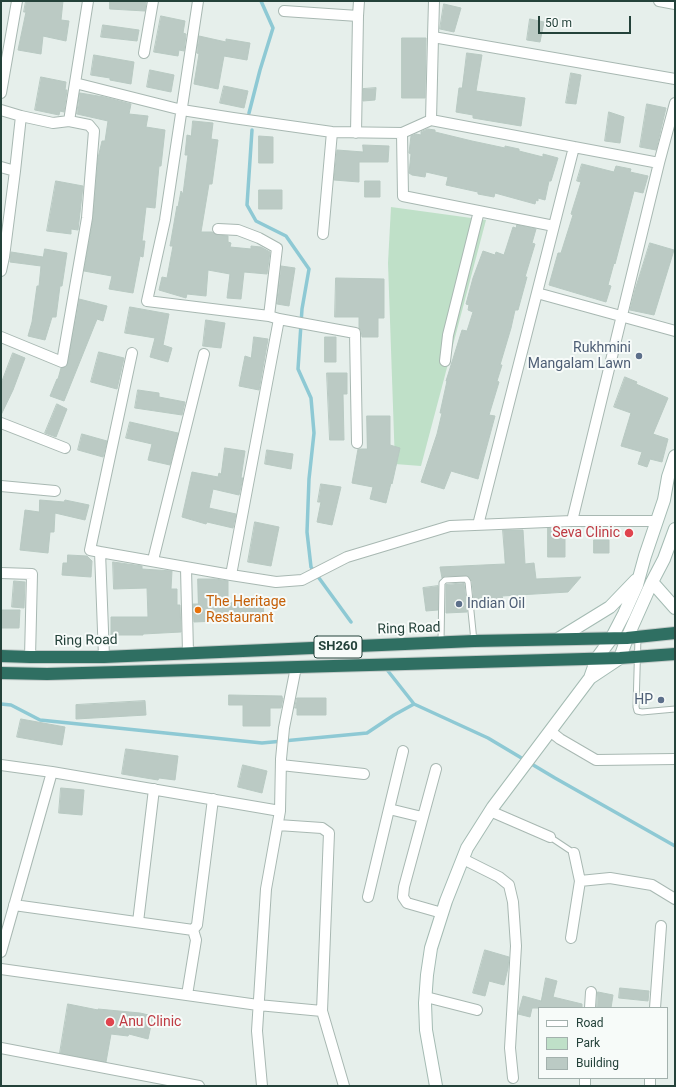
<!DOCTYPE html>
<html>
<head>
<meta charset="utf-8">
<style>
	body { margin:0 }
	#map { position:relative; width:676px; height:1087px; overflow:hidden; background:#e6efeb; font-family:Roboto,sans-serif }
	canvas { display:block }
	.frame { position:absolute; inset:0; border:2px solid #24423a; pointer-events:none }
	.legend { position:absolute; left:538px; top:1007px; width:130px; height:72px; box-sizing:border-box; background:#f7fbf9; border:1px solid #a3b1ad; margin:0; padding:5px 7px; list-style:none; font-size:12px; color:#24423a }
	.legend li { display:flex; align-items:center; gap:8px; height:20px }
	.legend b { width:20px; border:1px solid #a3b1ad }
	.scale { position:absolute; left:538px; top:16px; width:93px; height:18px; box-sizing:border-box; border:2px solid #24423a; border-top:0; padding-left:5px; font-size:12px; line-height:14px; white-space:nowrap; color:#24423a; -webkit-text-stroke:3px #f7fbf9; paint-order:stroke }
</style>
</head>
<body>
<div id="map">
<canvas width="676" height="1087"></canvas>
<div class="frame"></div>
<ul class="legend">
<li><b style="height:5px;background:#fff"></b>Road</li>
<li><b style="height:11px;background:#bfe0c8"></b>Park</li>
<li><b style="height:11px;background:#bbcac4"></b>Building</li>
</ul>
<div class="scale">50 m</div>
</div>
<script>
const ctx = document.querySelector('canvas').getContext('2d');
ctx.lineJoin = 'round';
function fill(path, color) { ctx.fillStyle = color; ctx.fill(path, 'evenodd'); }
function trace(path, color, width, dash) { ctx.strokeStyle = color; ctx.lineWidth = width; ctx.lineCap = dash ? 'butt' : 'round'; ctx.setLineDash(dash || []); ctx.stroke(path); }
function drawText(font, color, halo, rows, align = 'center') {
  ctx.font = font + ' Roboto,sans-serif'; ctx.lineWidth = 4; ctx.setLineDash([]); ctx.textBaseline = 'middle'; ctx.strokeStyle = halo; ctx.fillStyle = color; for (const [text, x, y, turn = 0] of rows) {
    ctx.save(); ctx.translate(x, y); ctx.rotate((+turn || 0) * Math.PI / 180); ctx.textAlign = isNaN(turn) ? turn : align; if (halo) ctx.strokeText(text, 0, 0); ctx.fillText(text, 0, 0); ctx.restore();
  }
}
fill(new Path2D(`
	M391 207 486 220 421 466 395 464 388 263Z`), '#bfe0c8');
trace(new Path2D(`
	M249 113 260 70 273 28 261 1
	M252 130 247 205 256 221 286 236 309 269 302 309 298 369 311 398 314 433 309 479 307 532 311 567 351 622
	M388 671 414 704
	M1 704 11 705 40 720 262 743 367 733 394 715 414 704 488 738 555 778 675 846`), '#8ec9d4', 3.5);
const building = new Path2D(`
	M26 1H63L61 20 69 21 66 41 43 36 41 54 18 50 26 12H24Z
	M110 1H146L145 11 110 9Z
	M444 4 461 8 454 32 440 29Z
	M161 16 185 21 183 33 186 34 184 51 179 50 178 56 154 52Z
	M530 19 544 22 540 42 527 40Z
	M103 25 139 30 137 41 101 37Z
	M199 36 226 42V39L250 43 247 60 224 56 218 89 194 84 199 54 197 53Z
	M402 38H426L425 98H402Z
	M467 53 482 55 476 91 525 98 521 126 473 118V115L456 112 459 88H462Z
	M94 55 134 62 131 84 110 80V78L91 75Z
	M150 70 174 75 171 92 147 87Z
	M571 73 581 75 576 104 566 103Z
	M41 77 66 82 65 90H67L64 112 60 111 59 115 35 110Z
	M224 86 248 91 244 108 220 103Z
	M376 88 375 100 363 101V89Z
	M80 93 104 97 131 104 129 114 148 116 146 127 165 130 161 166H159L155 208 146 207 142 241H145L143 257 140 256 133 293 109 289 112 276 84 271 93 219 98 158 102 141H105L108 121 77 114Z
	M647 104 666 108 656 150 640 147Z
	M609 112 624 117 620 143 605 141Z
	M193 121 213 123 211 139 218 140 212 184H209L201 232H212L217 235 228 236V242L231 243 230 247 251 249V246L261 247 270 252 267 274 244 272 241 299 227 298 230 274 208 270 206 296 187 294 186 298 159 290 162 277 167 278 173 246H170L177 206 178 207 181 191 183 194 188 155H185L187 135 191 136Z
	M428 129 435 130V132L472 141 505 148V146L519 149V151L543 157V154L558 158 551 181H549L545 200 538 198V201L536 200 535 204 495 193 494 197 478 194V192L446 185 448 177 426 172 425 177 412 175 409 173 411 154 409 153 411 136 416 134 421 135V132Z
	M259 136 273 137V163H259Z
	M363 145 389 146 388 162H359V182L334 180 337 150 363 152Z
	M582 164 614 172 616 166 631 169 630 172 648 176 643 193 634 191 615 264 614 263 608 285 611 286 606 302 549 285 558 253H561L573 215 571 214 581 182 577 181Z
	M56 181 83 186 78 230 71 229V234L47 231Z
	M365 181H380V197H365Z
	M259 190H282V209H259Z
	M517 225 536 229 532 243 535 244 525 277H527L518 310H515L511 328 500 365H502L497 381 499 382 489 415 495 416 478 479 451 471 444 489 421 482 437 434 442 413H440L447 381H446L462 330 467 331 473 312 468 310 469 305 466 304 473 278 483 251 495 255 496 252 504 255 513 227 516 228Z
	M650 243 674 250 654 315 630 310 635 290Z
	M45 249 67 253 62 286H60L56 317H52L45 340 28 336 32 322 37 286H39L41 266 10 262 11 252 43 257Z
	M281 266 295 268 289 306 277 304Z
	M336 278 384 279V318H378V337H362L361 330 359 328V317H335Z
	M79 299 107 306 103 321 97 319 64 401 50 396 57 379H58L61 368 66 367 68 363Z
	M130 307 169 314 163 345 172 348 168 362 150 357 155 338 125 333Z
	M206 320 225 323 221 348 203 346Z
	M254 337 268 339 259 390 239 386 245 356 251 358Z
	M325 337H336V362H325Z
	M99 352 124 358 117 389 91 382Z
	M13 353 25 358 13 390 1 415V384Z
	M327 373H347V394H343L344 440H330Z
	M625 377 637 382 636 384 668 398 653 434 668 439 662 462 650 459 647 467 638 464 642 452 621 446 631 413 614 407Z
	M138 390 159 393V397L185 402 182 415 135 408Z
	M57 404 67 409 56 437 45 433Z
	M367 416H390V445L400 448 392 484 391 483 386 503 370 499 373 487 352 483 358 449H367Z
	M130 422 178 433 170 465 148 460 152 444 126 438Z
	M82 434 107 441 103 457 78 450Z
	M225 448 245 451 241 478H243L239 495 213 489 209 508 236 514 233 528 207 522 206 524 182 517 192 472 218 477 219 473 221 474Z
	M267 450 293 454 291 469 265 464Z
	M321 484 341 487 332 525 317 522 321 502H318Z
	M40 500 64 502 65 500 89 505 85 520 55 513 54 532H50L48 553 20 550 25 510 39 512Z
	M255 522 279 527 271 566 248 562Z
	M548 528H565V557H548Z
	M503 530H523L525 564 534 563 536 579 581 577 568 592 502 596 503 599 474 601 472 581 468 576H445L442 578 440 567 505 564Z
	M594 540H609V553H594Z
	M68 555 87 556 92 561 91 577 62 575 63 563H67Z
	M113 562 142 566V569L172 571 171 589H177V605H180L181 632 143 634V635H111V617H148L147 588 114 589Z
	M198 579H215L228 581V603L263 601 264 619 194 622 193 604H198Z
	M14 581 25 582 24 608 12 607Z
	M464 583 467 612 446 613V585Z
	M438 586V610L426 611 423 588Z
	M1 610H20L19 628H1Z
	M229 695 282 696V698H283L281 708H270V726H243V705H229Z
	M297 698H326V715H297V708H295Z
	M145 701 146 715 76 719V705Z
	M21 719 65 727 62 745 17 737Z
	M126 749 178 756 175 780 159 778 158 780 122 774Z
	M243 765 267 771 262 793 238 787Z
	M61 788 84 790 82 815 59 813Z
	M485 950 509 957 508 968 504 985 489 981 485 996 473 993Z
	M546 978 557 981 553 997 582 1004V1008H532L530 1017 518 1014 523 996 541 1001Z
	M620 988 649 991 648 1001 619 998Z
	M598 992 613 995 611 1008H597Z
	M68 1004 98 1010V1009L140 1013 153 1016 148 1039 129 1034 128 1036 111 1034 106 1062 60 1053Z`);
fill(building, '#bbcac4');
trace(building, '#b8c9c2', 1);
const lane = new Path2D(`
	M638 637 636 707 637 711 642 712 675 709
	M441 642 442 583 445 580 466 579 468 582 474 641
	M550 837 574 853`);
const street = new Path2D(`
	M88 1 75 83 182 110 233 118 332 132 402 133 431 120
	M198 1 165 220 147 301 269 316 279 319 231 575 276 582 302 580 347 557 450 526 572 521H656
	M659 1 675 4
	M284 11 358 16 359 1
	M433 37 434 1
	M144 53 153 1
	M1 93 17 1
	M1 110 21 116 15 171 1 167
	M21 116 53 123 69 121
	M356 133 358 16
	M402 133 403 196 554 226
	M574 147 431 120 433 37 675 79
	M659 163 675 103
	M218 229 238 230 259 238 277 248 269 316
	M323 234 332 132
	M1 256 4 257 15 171
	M1 271 4 257
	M537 293 675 331
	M279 319 355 333 357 443
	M1 337 62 362 87 218 94 131 89 125 69 121 75 83
	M445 361 448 335 479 211
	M1 423 65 448
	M1 486 55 491
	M478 525 574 147 659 163 572 521
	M100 552 231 575
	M153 560 204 354
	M186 568 188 653
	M1 573 32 574 30 657
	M104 657 100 552 90 550 132 353
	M550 731 560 739 596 760 675 759
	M403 751 389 809 422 817
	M1 765 52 772
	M281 765 364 774
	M436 769 404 887 403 897 407 903 442 913
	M280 811 281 759 284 728 296 667
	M490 811 550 837
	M278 825 322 828 329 833 322 1011 344 1086
	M574 853 580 881
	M463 859 499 877 509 885 513 902 516 946 510 1048 513 1078
	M368 897 389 809
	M14 905 193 930
	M138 922 154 789
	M193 930 197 925 213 799
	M571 938 580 881 610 878 652 885 675 899
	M1 952 52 772 280 811 266 889 257 1031 262 1086
	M1 969 258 1005 322 1011
	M187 995 196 940 193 930
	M426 997 477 1010
	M590 1008 591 992
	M655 1008 661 926
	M1 1048 199 1086
	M585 1086V1078
	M650 1086V1078`);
const secondary = new Path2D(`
	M652 582 675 608
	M558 639 610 607 636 580
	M590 678 620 658 627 638 652 582 664 559 675 529
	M436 1086 426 1030 425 1003 427 975 431 948 446 901 467 848 493 807 590 678 597 658 611 639 624 614 637 585 645 556 664 500 668 477 675 456`);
const highway = new Path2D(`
	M1 656 30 657H104L474 641 627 638 675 633
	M1 673 47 674 620 658 675 654`);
trace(lane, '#a8b8b2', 7);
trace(street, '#a8b8b2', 12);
trace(secondary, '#a4bbb3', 14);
trace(highway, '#c2cac8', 14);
trace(lane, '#fff', 5);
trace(street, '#fff', 10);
trace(secondary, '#fff', 12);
trace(highway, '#2f6f62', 12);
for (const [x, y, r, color] of [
	[639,356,4,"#5c6f8a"],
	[629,533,5,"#e0444e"],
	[459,604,4,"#5c6f8a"],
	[198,610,4,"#e8710a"],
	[661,700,4,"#5c6f8a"],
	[110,1022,5,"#e0444e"]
]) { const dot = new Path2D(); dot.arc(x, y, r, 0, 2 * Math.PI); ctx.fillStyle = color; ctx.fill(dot); trace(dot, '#f7fbf9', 1.5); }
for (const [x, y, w] of [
	[338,647,48]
]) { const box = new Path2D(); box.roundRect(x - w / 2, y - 11, w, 22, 3); ctx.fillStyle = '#f7fbf9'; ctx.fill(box); trace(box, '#24423a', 1); }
drawText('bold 13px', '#24423a', null, [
	["SH260",338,647]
]);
drawText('14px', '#4e5e75', '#f7fbf9', [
	["Rukhmini",631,348],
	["Mangalam Lawn",631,364],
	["Indian Oil",467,604,"left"],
	["HP",653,700]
], 'right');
drawText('14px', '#be3a42', '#f7fbf9', [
	["Seva Clinic",620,533],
	["Anu Clinic",119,1022,"left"]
], 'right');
drawText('14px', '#c56008', '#f7fbf9', [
	["The Heritage",206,602],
	["Restaurant",206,618]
], 'left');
drawText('14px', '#24423a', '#f7fbf9', [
	["Ring Road",409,629,-2],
	["Ring Road",86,641,-1]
]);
</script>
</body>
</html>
